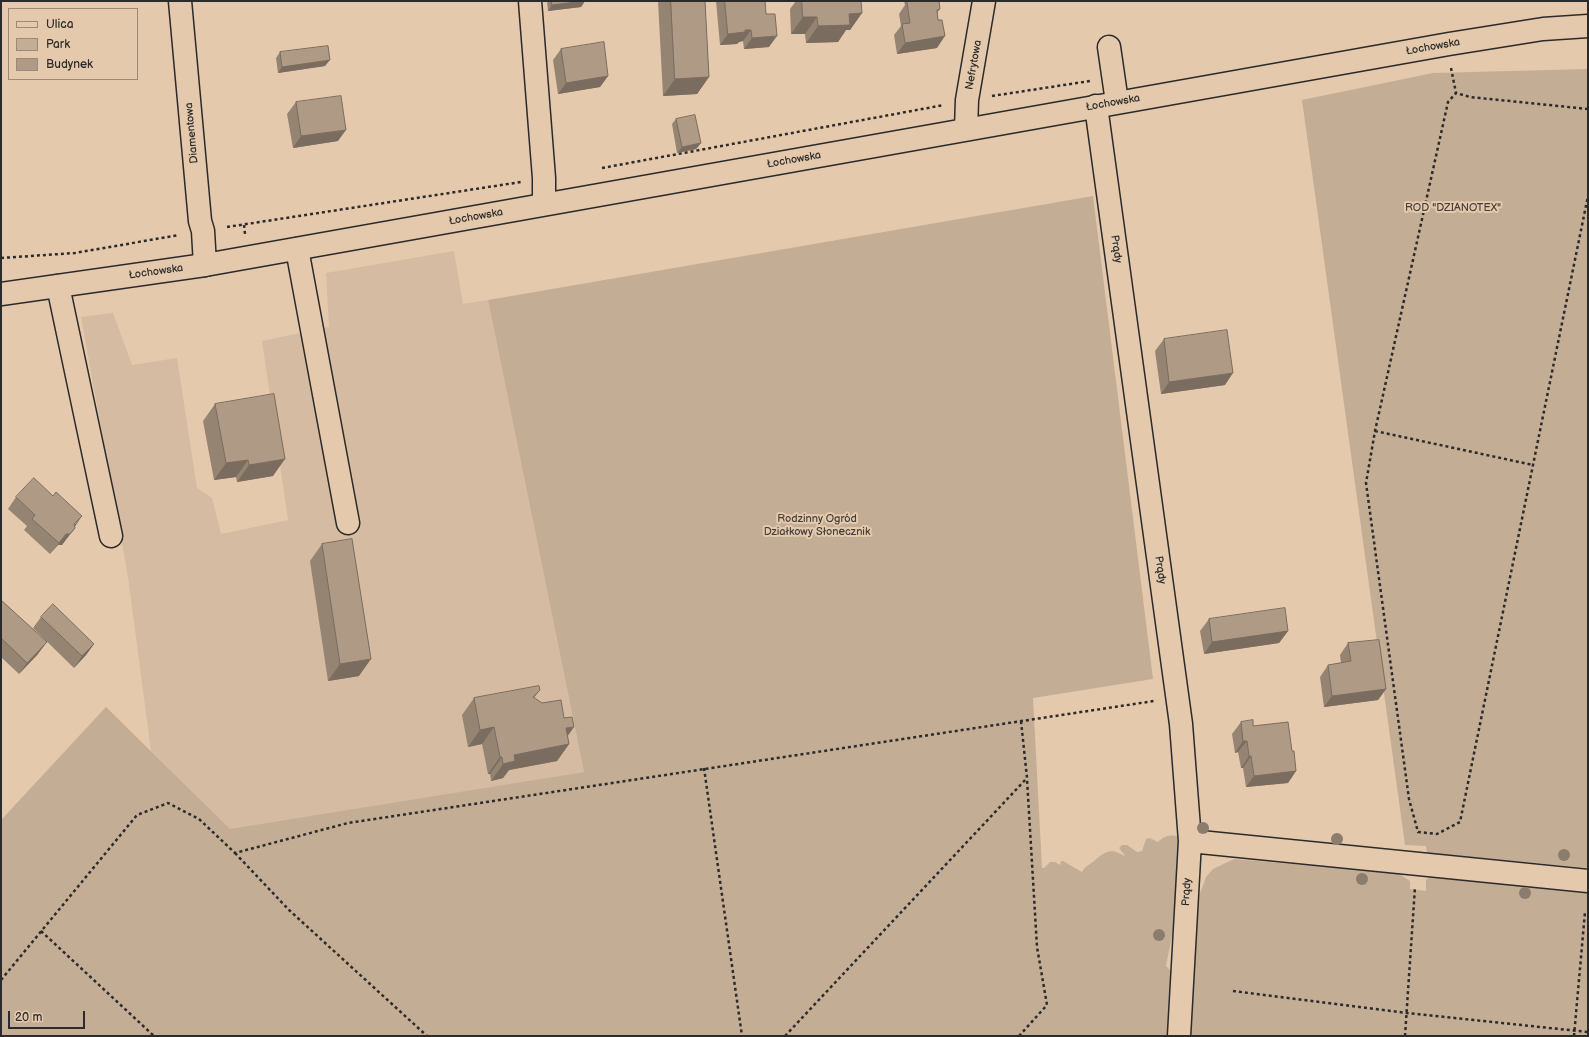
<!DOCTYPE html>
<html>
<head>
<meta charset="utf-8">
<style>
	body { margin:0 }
	#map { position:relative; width:1589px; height:1037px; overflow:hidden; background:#e5c9ac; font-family:"Balsamiq Sans",sans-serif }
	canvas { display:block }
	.frame { position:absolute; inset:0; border:2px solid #2b2b2b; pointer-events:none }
	.legend { position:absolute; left:8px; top:8px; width:130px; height:72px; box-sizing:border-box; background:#e5c9ac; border:1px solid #9b8a78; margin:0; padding:5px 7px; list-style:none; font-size:12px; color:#2b2b2b }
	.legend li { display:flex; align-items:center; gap:8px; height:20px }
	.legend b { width:20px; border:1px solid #9b8a78 }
	.scale { position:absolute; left:8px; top:1011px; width:77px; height:18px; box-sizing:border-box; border:2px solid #2b2b2b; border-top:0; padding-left:5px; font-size:12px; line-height:14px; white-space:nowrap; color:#2b2b2b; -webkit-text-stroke:3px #e5c9ac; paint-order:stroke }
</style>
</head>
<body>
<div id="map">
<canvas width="1589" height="1037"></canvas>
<div class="frame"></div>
<ul class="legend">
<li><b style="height:5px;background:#e5c9ac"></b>Ulica</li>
<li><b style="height:11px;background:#c4ad95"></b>Park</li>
<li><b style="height:11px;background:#af9a86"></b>Budynek</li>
</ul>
<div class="scale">20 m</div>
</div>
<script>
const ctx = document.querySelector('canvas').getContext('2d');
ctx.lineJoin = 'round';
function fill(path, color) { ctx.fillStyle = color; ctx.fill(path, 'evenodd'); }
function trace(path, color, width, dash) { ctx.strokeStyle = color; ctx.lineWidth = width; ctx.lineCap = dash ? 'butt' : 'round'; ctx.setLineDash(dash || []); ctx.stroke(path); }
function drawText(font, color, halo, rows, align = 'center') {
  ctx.font = font + ' "Balsamiq Sans",sans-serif'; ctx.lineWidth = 4; ctx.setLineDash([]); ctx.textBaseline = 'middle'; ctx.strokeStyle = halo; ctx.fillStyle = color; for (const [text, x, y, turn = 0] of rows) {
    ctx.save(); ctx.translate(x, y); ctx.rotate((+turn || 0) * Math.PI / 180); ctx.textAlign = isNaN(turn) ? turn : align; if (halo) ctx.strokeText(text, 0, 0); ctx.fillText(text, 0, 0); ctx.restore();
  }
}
fill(new Path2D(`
	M454 251 463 304 488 300 584 772 230 830 151 751 128 577 81 317 113 313 132 365 177 358 197 488 212 498 221 534 288 520 262 341 329 327 326 273Z`), '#d5bba1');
fill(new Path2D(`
	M1588 69V868L1427 853 1426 846 1405 845 1302 100 1433 73Z
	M1093 196 1153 679 1033 698 1042 868H1044L1050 862H1055L1060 865 1061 861H1063L1082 872C1085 866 1089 865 1094 861 1107 850 1111 848 1126 857L1119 848 1122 845H1127L1137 852 1142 851 1146 839 1150 838 1158 842C1167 833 1176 835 1187 839L1181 891 1166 966 1172 972 1179 962 1190 921 1206 877 1213 869 1234 859 1398 873 1410 881V889L1426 891V880L1432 875 1588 889V1036H1V820L106 707 230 829 584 772 488 300Z`), '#c4ad95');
const minor = new Path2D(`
	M180 1 200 221 203 231 205 265
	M530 1 544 178V204
	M1109 47 1117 102
	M1096 106 1181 724 1190 841 1179 1036
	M966 129 967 100 984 1
	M297 249 348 523
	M58 286 111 536
	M1190 841 1588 881`);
const major = new Path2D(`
	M1 294 205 265 1449 44 1543 29 1588 26`);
trace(minor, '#2b2b2b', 25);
trace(major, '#2b2b2b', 25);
trace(new Path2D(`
	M1451 68 1456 93
	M992 96 1090 81
	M1588 109 1470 97 1456 93 1448 102 1375 431 1366 483 1409 799 1418 832 1437 834 1460 822 1588 196
	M602 168 944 105
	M244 225 245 234
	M227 227 521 182
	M1 258 75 253 179 235
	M1375 431 1533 465
	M704 768 742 1036
	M235 853 289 910 427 1036
	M41 931 154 1036
	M1 980 137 815 168 803 199 819 235 853 348 823 1154 701
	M1233 991 1407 1013 1588 1032
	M785 1036 1027 778 1021 721
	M1019 1036 1047 1005 1037 947 1027 779
	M1405 1036 1415 887
	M1574 1036 1585 912`), '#2b2b2b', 2.5, [3, 3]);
trace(minor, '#e5c9ac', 22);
trace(major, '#e5c9ac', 22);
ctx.fillStyle = '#8b7d6e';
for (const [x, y] of [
	[1203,828],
	[1337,839],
	[1564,855],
	[1362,879],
	[1525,893],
	[1159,935]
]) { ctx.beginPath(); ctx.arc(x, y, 6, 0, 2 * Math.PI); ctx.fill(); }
fill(new Path2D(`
	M547 1H585L581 7 548 11Z
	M658 1H705L709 77 697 94 663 96Z
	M716 1H765L769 47 744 49 743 41 739 42 737 44 720 45Z
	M796 1H861L862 13 850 30H846L838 42 806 43 805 34H791L790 9Z
	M904 1H939L940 9 937 13V48L897 54 894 35 901 26 899 14 905 5Z
	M561 49 608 76 600 87 558 94 553 60Z
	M280 52 325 66 278 73 276 58Z
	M296 102 338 141 293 148 287 114Z
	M676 119 701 143 696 149 677 153 672 124Z
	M1164 339 1225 385 1161 394 1155 351Z
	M215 404 273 476 237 482 236 477 214 480 203 421Z
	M16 497 74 527 62 545H58L50 554 24 530 27 526 8 509Z
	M322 544 359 676 328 681 310 561Z
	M1 600 38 654 19 674 1 657Z
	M41 617 94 644 86 655 74 668 33 628Z
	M1209 619 1288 631 1279 643 1204 654 1200 631Z
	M1348 643 1386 689 1378 700 1324 707 1320 677 1328 665 1341 663 1340 655Z
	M540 690 534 698 567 736 569 744 557 761 509 770 503 778 491 781 490 774H488L482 744 468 747 462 715 474 698Z
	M1241 722 1253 726 1292 751 1296 771 1288 783 1246 787 1243 768H1241L1238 752 1235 753 1232 734Z`), '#968473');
fill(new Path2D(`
	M585 1 581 7 548 11 552 5Z
	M862 13 850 30H846L838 42 806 43 818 26 849 14Z
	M803 17H817L805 34H791Z
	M745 30H751L743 41 739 42 737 44 720 45 728 34Z
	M777 36 769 47 744 49 752 38Z
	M945 36 937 48 897 54 905 43Z
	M330 60 325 66 278 73 282 67Z
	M608 76 600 87 558 94 566 83Z
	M709 77 697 94 663 96 675 79Z
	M346 130 338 141 293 148 301 136Z
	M701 143 696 149 677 153 682 147Z
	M1233 373 1225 385 1161 394 1169 382Z
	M285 459 273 476 237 482 249 465Z
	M248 460 236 477 214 480 226 463Z
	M82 516 74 528H75L62 545H58L50 554 59 543Z
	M1288 631 1279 643 1204 654 1212 642Z
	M47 642 38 654 19 674 27 663Z
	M94 644 86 655 74 668 82 656Z
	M371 659 359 676 328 681 340 664Z
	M1386 689 1378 700 1324 707 1332 696Z
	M494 727 482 744 468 747 480 730Z
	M574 727 562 744 566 728Z
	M1243 741H1247L1238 752 1235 753Z
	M569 744 557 761 509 770 503 778 491 781 503 764 514 755Z
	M1249 756H1251L1243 768H1241Z
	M500 757H502L490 774H488Z
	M1296 771 1288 783 1246 787 1254 776Z`), '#7a6c5e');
const building = new Path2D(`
	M552 1H584L552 5Z
	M671 1H705L709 77 675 79Z
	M725 1H765L766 14H775L777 36 752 38 751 30H745V32L728 34Z
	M802 1H861L862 13 849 14 850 25 818 26 817 17H803Z
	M913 1H939L940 9 937 10 938 20H942L945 36 905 43 902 24 910 23 907 2Z
	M604 42 608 76 566 83 561 49Z
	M328 46 330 60 282 67 280 52Z
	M341 96 346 130 301 136 296 102Z
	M695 115 701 143 682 147 676 119Z
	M1227 330 1233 373 1169 382 1164 339Z
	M274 394 285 459 249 465 248 460 226 463 215 404Z
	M34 478 53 496 56 492 82 516 74 524 75 528 70 534H66L59 543 32 519 35 515 16 497Z
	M352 539 371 659 340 664 322 544Z
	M1 600 47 642 27 663 1 638Z
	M53 604 94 644 82 656 41 617Z
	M1285 608 1288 631 1212 642 1209 619Z
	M1379 640 1386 689 1332 696 1328 665 1351 661 1348 643Z
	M539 686 540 690 533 697 542 703 561 700 564 718 572 717 574 727 566 728 569 744 514 755 515 761 503 764 502 757H500L494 727 480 730 474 698Z
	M1253 720V726L1288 722 1292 751H1294L1296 771 1254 776 1251 756H1249L1247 741H1243L1241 722Z`);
fill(building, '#af9a86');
trace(building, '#7a6c5e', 1);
drawText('11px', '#2b2b2b', '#e5c9ac', [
	["Łochowska",1433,47,-10],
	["Nefrytowa",974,65,-80],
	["Łochowska",1113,103,-10],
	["Diamentowa",192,133,-95],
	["Łochowska",794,160,-10],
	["Łochowska",476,217,-10],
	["Prądy",1116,249,82],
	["Łochowska",156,272,-8],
	["Prądy",1160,570,82],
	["Prądy",1187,892,-87]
]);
drawText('11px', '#423e3b', '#e5c9ac', [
	["ROD \"DZIANOTEX\"",1453,208],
	["Rodzinny Ogród",817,519],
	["Działkowy Słonecznik",817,532]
]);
</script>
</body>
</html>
